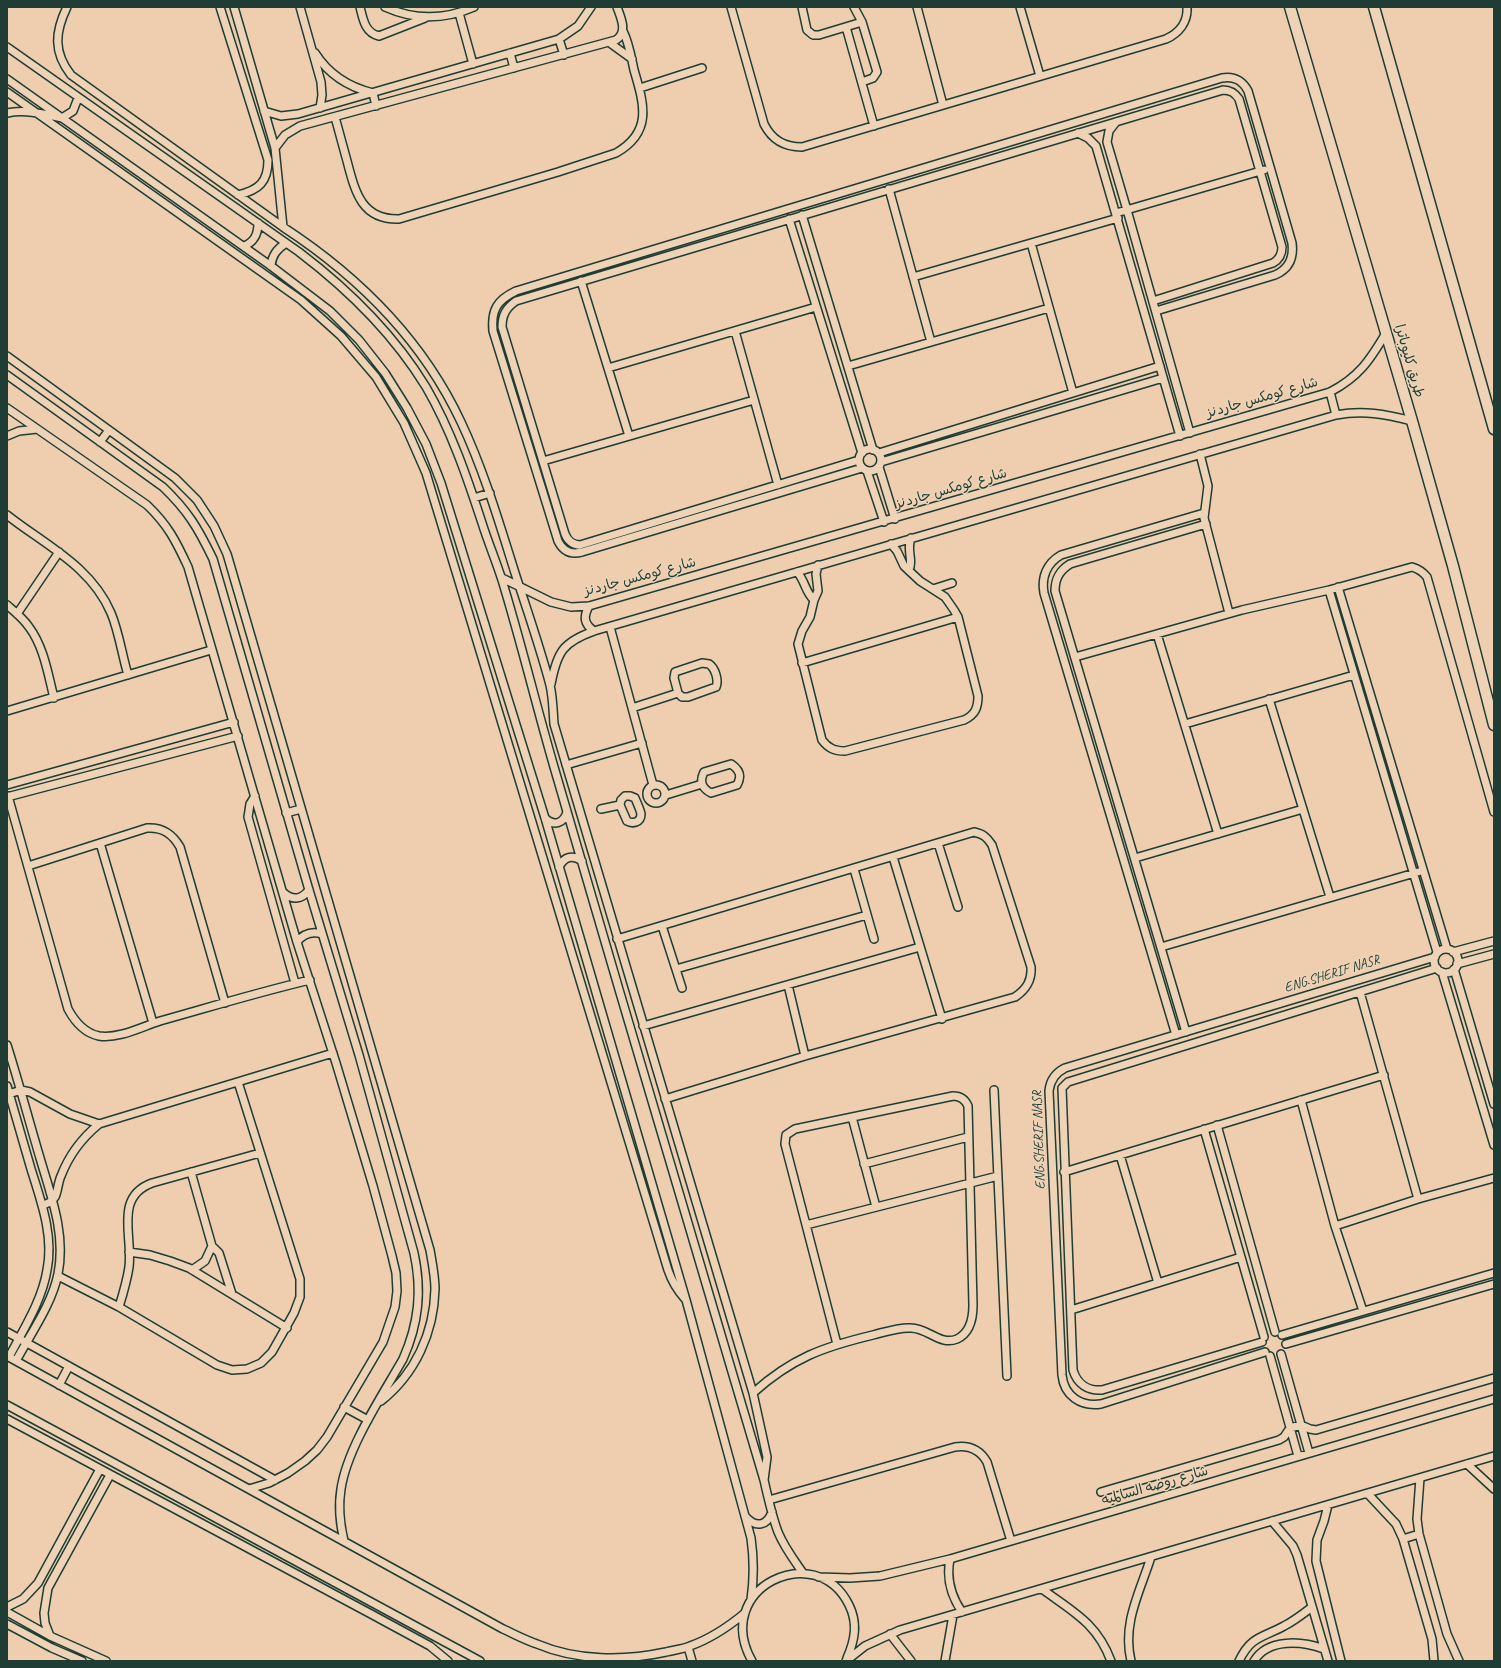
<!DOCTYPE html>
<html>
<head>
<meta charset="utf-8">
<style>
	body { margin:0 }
	#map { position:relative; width:1501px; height:1668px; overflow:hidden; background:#eeceae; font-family:Caveat,sans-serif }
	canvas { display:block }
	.frame { position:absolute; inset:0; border:8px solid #1f3d34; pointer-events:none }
</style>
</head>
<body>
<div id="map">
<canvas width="1501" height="1668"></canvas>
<div class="frame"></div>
</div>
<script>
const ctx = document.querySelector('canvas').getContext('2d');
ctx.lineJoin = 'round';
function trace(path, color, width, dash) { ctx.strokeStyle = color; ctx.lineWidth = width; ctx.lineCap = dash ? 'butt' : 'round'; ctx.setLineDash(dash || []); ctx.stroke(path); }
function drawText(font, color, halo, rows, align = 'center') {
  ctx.font = font + ' Caveat,"Playpen Sans Arabic",sans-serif'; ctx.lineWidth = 3; ctx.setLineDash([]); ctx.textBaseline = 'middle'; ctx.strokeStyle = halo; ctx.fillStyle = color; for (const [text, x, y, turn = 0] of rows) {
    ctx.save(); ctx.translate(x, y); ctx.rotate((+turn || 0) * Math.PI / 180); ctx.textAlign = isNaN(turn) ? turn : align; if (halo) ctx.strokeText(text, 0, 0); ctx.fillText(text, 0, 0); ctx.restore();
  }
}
const minor = new Path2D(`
	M67 7C55 32 53 52 71 75L283 227C358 276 423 341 461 422 484 471 499 522 515 573 527 610 540 647 550 685 553 698 553 711 554 724L753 1393 767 1457 764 1480
	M220 7 268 160C268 182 259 190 238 195
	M234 7 275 148 283 227
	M300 7 321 82 322 95 320 108
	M360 7C363 19 365 33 379 36L425 18
	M385 7C414 20 444 20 474 7
	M731 7 764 124C772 140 784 147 802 147L1166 39C1179 33 1188 22 1187 7
	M802 7 807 30 813 35H819L862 22
	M854 7 862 22 877 72 873 78 862 82
	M917 7 943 105
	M1020 7 1040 76
	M459 13 473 64
	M846 27 874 126
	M559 39 564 55
	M610 43 632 59
	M7 47 299 252C349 290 393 333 426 387 451 430 467 477 482 523 488 542 496 561 502 580 521 642 536 705 554 767 623 1005 694 1243 764 1480 768 1498 772 1516 778 1532 784 1547 794 1560 803 1573
	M315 53C329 75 348 87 373 93L376 106
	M510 53 514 68
	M7 79 271 266 330 311 359 340 385 373 407 408 426 444 441 483 545 818 686 1300 751 1538C754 1559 754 1579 751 1600
	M640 88 702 68
	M7 92 301 300 341 336 376 377 404 423 426 473 668 1270C672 1282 677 1290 685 1299
	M264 111 281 116 298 114 559 39 578 26 591 7
	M7 113C25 109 44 114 62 118L73 111 78 98
	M335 117C339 132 343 146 347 161 355 191 361 220 399 219L558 172 616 153C653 132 644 104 634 70 631 56 629 43 623 31
	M1116 122 1109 131 1107 142 1127 210 1190 433
	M1078 133 1088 138 1096 146 1180 436
	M275 148 285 135 300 126 616 40C628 32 621 18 617 7
	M889 189 931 342
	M1116 213 1264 170
	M802 215 873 450
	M789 219 862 453
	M1031 243 1073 393
	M244 246C254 242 258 235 258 223
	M271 266C272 255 277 249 286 243
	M913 277 1118 218
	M581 281 629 436
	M735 331 778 485
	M7 356 175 478 197 500 214 526 227 554 430 1250C432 1262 435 1276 435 1289 434 1333 415 1374 381 1401
	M848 366 1049 308
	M608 368 816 307
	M7 375 163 487C188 511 198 528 213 559L309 890 359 1055 414 1253C422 1290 419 1323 403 1359 382 1396 347 1448 341 1489 338 1507 340 1524 344 1541
	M1330 392 1336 415
	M7 408 147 505C168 525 176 541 188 567L297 942 336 1063 373 1186 392 1256 396 1273 397 1291 395 1307 383 1342 327 1437 317 1450 305 1461 288 1473 269 1483 249 1489
	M7 436 19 431 37 429
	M100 442 109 430
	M859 460a11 11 0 1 1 22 0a11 11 0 1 1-22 0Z
	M879 453 1160 366
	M1200 454 1208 486 1204 518 1229 613
	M859 460 580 545C572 545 568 541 565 534L502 327C502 315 506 308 516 301L1223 90C1231 90 1235 93 1239 99L1282 247C1282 254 1280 259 1273 263L1153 301
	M543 461 754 400
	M881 462 1163 378
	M879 467 895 519
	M862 468 582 552C571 555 563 551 558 541L493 331C491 310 497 300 516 291L1222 78C1234 76 1242 80 1248 91L1292 243C1294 258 1289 269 1275 275L1156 311
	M867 471 884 522
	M474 498 490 493
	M7 515C45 545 91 566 111 613 119 632 122 655 128 675
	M818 565 816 574 818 591 814 600 810 617 802 631 798 644 822 740C828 748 834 751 845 751L964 720C975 715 978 708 978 696L958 617 954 610 945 597 920 581 904 566 897 551 891 544
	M909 570C914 560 906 551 911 538
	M797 572C805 580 805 592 814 600
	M502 578 551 602 571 607 589 606 1330 392C1359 377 1370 360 1386 333
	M1338 587 1447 949
	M933 589 952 583
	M1329 590 1437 952
	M7 605C15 612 23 618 29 627 44 647 48 674 54 698
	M589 606C583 617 584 624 594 631
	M17 614 59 552
	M610 627 653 785
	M1157 634 1218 834
	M1075 657 1242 610 1329 590 1412 567C1419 569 1423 572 1427 577L1494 812
	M702 663 709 664C715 668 719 680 716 687L688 697H682L678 693 674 678 675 672Z
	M802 663 958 617
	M551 684C557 652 563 642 594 631L1336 415C1363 410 1385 414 1412 421
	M1269 699 1330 897
	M632 708 678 693
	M7 711 211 650
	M1185 724 1354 675
	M731 764C740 770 742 776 737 785L711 793C702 788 699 782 704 772Z
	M566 765 642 743
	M647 794a9 9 0 1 1 18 0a9 9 0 1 1-18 0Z
	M7 785 234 722
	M666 795 702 784
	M8 796 68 1009C75 1022 84 1033 99 1036 119 1039 141 1027 160 1021 210 1007 259 992 310 980
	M255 796 250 804 248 817 295 983
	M625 796H630L635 798C637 803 640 809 641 814 641 823 632 824 627 821L620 805 621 800Z
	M7 797 238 736
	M601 809 620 805
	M286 813 301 809
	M545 818C554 827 564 823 567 812
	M100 843 153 1023
	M938 843 958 907
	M893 857 942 1019
	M1135 858 1303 809
	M28 866 147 828C162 827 172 833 180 847L225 1003
	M559 867C564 857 572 854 582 861
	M854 869 874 939
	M284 893C293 901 302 899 309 890
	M662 926 682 988
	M617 939 974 832C983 834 987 837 992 845L1031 967C1032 980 1027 989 1015 997L805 1056 665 1099
	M297 942C304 933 312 931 322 934
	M1161 947 1418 872
	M1434 961a12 12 0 1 1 24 0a12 12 0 1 1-24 0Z
	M1453 952 1494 941
	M1457 964 1494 954
	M676 969 867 915
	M1454 969 1494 1104
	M1442 972 1494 1145
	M788 985 805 1056
	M1360 992 1418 1199
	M643 1026 920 947
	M1186 1032 1055 591C1055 579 1059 571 1070 564L1206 524
	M1176 1035 1044 593C1041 577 1047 563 1061 555L1204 513
	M7 1045C19 1083 29 1121 40 1158 51 1196 66 1234 58 1274 52 1304 31 1333 16 1361
	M7 1086C15 1114 23 1141 31 1169 41 1201 54 1236 47 1270 42 1301 23 1330 9 1357
	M994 1090 1007 1376
	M9 1094 21 1090 30 1092 70 1114 99 1124
	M1301 1100 1335 1226 1363 1311
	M852 1117 876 1207
	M1217 1125 1275 1332
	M1204 1129 1264 1337
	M1120 1155 1158 1283
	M864 1164 968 1137
	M191 1172 212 1246 205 1261 192 1270
	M1064 1172 1384 1075
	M42 1205C47 1204 52 1202 55 1197 58 1191 58 1182 61 1176 69 1155 82 1138 99 1124L333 1053
	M806 1225 998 1176
	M1335 1226 1418 1199 1494 1178
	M212 1246 219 1253 232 1294
	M129 1252 150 1255 170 1261 189 1268 287 1328
	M58 1276 119 1307 217 1365 232 1370 247 1369 261 1363 272 1352 294 1313 300 1297V1279L238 1082
	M119 1307C123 1294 127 1281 129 1267 133 1236 114 1197 152 1183L260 1153
	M1071 1310 1241 1257
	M7 1332 275 1480
	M1282 1335 1494 1273
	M1262 1342 1102 1390C1088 1391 1077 1384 1073 1370L1062 1088 1068 1082 1437 968
	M1286 1344 1494 1284
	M1265 1352 1101 1404C1081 1407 1064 1396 1062 1375L1049 1091C1050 1081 1055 1073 1065 1068L1435 957
	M1281 1354 1309 1453
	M7 1356 503 1629C514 1634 525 1640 537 1644 577 1661 624 1661 666 1652 674 1650 683 1649 690 1646 710 1639 728 1627 745 1613
	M1270 1356 1298 1456
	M59 1385 69 1366
	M753 1393C792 1358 823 1347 873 1335 885 1332 899 1327 911 1328 928 1328 940 1346 957 1339 970 1333 973 1318 973 1305L968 1106C965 1099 960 1096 953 1096L795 1129 786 1135 785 1144 837 1344
	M7 1405 480 1661
	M344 1407 368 1420
	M7 1419 371 1614 430 1646 448 1661
	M1467 1464 1494 1489
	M1420 1478 1417 1519 1419 1534 1447 1634 1459 1661
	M1101 1492 1279 1440 1284 1437 1290 1428 1301 1425 1310 1429 1316 1430 1494 1378
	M1368 1494 1396 1524 1403 1539 1432 1639 1434 1661
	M769 1500 955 1447C969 1445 980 1450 987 1462L1011 1541
	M1328 1505 1324 1521 1317 1540 1316 1561 1341 1661
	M746 1517C756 1528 767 1526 772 1512
	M1272 1521 1293 1546 1297 1555 1328 1661
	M1403 1539 1419 1534
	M950 1559C946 1579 951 1596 962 1612
	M819 1577 850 1578 880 1576 950 1559 1494 1399
	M1042 1589C1072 1611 1097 1623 1111 1661
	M7 1607 23 1599 38 1583 100 1469
	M7 1612 50 1636 106 1661
	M7 1624 52 1648 82 1661
	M890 1634 911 1661
	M50 1636 45 1623 44 1613 48 1588 110 1475
	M688 1647 692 1661
	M752 1661C711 1588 816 1538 849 1605 858 1623 855 1640 847 1658
	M846 1661 865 1646 900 1630 1494 1456
	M945 1661 953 1615
	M1131 1661C1122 1623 1140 1592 1151 1557
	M1239 1661C1251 1636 1262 1638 1284 1626 1294 1621 1303 1614 1312 1607
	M1254 1661C1268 1638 1302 1641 1324 1649`);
const secondary = new Path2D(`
	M1290 7 1412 421 1453 566 1494 725
	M1374 7 1494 429`);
trace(minor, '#1f3d34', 10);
trace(secondary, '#1f3d34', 13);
trace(minor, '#efd3b6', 7);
trace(secondary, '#efd3b6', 10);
drawText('14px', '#1f3d34', '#efd3b6', [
	["طريق كليوباترا",1409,361,74],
	["شارع كومكس جاردنز",1262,398,-16],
	["شارع كومكس جاردنز",951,489,-16],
	["شارع كومكس جاردنز",640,577,-15],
	["ENG.SHERIF NASR",1332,974,-17],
	["ENG.SHERIF NASR",1039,1140,-92],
	["شارع روضه السالميه",1155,1486,-16]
]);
</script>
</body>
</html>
